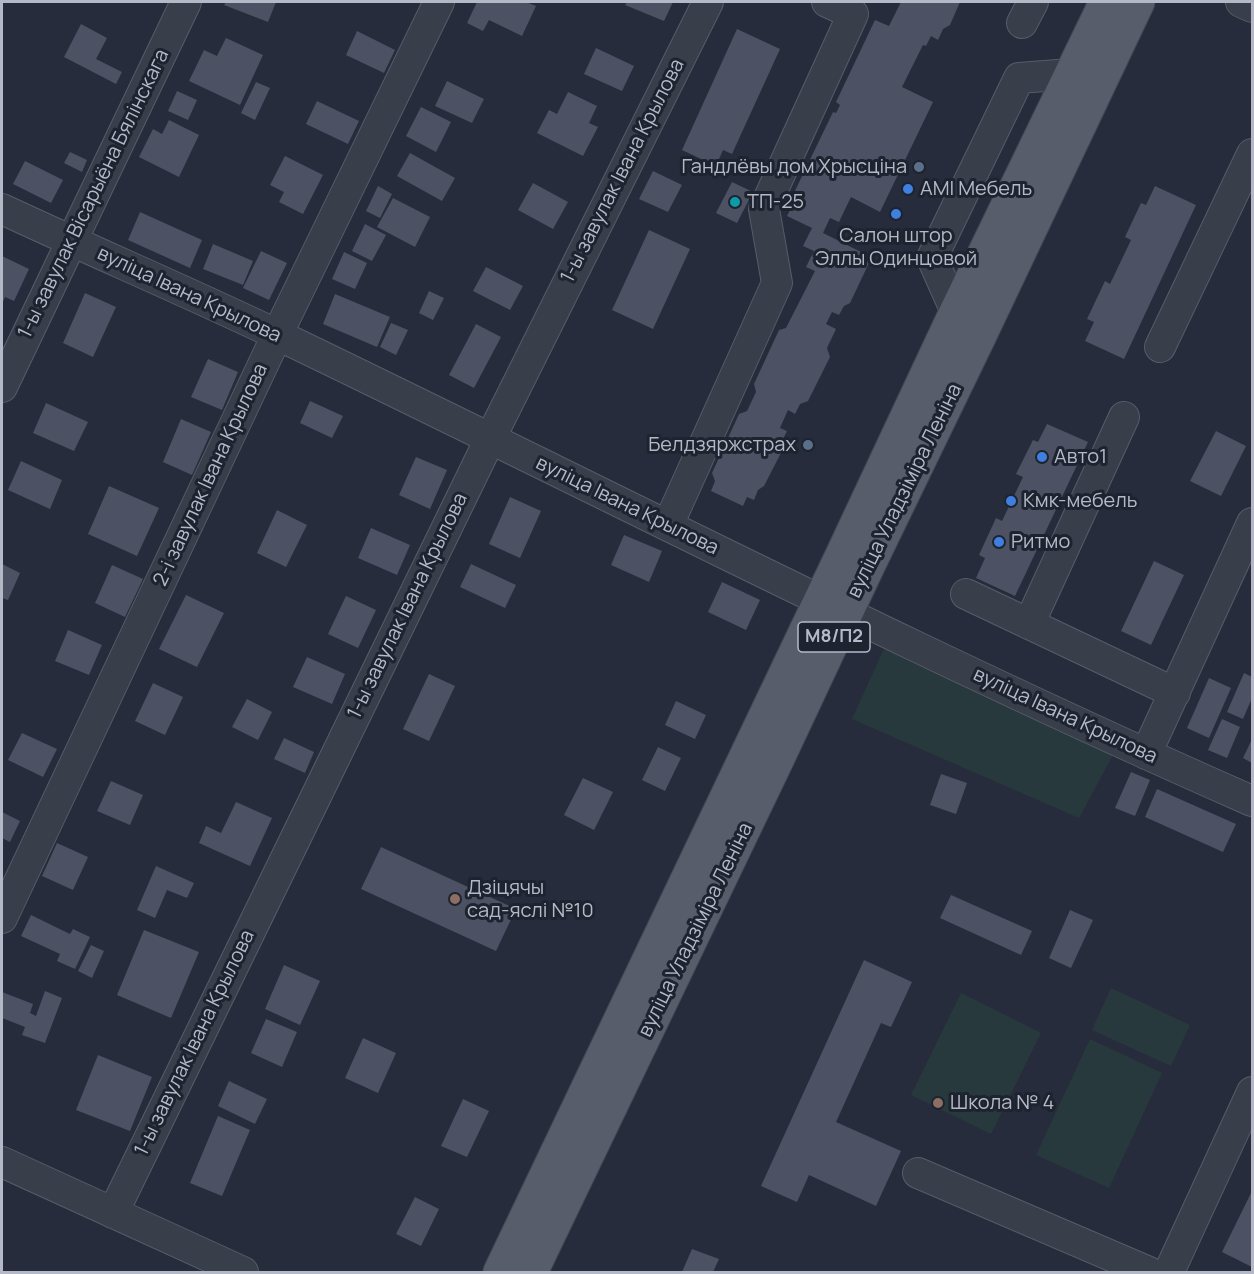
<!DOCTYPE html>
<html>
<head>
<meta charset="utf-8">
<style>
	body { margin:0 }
	#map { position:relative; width:1254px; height:1274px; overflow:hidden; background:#262c3b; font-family:Manrope,sans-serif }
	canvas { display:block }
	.frame { position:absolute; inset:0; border:3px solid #b5b9c7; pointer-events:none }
</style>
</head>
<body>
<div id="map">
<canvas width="1254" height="1274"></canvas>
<div class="frame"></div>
</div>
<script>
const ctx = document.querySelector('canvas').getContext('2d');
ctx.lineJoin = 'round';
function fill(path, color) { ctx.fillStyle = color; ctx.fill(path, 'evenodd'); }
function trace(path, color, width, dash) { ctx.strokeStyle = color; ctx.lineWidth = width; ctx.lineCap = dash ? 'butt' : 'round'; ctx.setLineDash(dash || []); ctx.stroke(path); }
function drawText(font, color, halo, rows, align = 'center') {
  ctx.font = font + ' Manrope,sans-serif'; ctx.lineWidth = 6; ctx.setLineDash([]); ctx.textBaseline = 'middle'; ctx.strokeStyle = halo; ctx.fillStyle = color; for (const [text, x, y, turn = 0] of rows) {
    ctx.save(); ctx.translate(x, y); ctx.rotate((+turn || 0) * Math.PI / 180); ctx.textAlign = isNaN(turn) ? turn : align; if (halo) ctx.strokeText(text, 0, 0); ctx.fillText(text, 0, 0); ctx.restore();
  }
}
fill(new Path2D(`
	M884 649 1114 753 1079 818 852 719Z
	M1111 988 1190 1025 1171 1066 1092 1030Z
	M961 993 1041 1033 991 1134 911 1095Z
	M1090 1039 1162 1073 1109 1188 1036 1155Z`), '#28393d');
fill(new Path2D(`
	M226 2H276L268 22 224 5Z
	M477 2H526L536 6 522 36 489 20 483 31 467 23Z
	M627 2H673L664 21 625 5Z
	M901 2H960L950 25 943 29 938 40 931 36 926 46 923 45 902 87 933 102 880 212 851 197 839 222 830 218 823 233 869 256V263L850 303 844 306 839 315 832 312 826 324 836 329 827 348 830 357 808 401 800 404 795 414 788 410 780 428 787 431 782 441 783 449 764 486 758 490 754 500 747 497 743 506 711 491 715 481 712 473 739 414 747 411 756 392 754 384 779 330 786 328 815 271 806 267 814 251 803 246 812 228 787 216 792 206 791 199 833 112 836 113 840 105 836 102 875 20 889 26Z
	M81 24 107 38 96 59 122 72 116 84 64 57Z
	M737 29 780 49 732 154 723 150 716 166 682 150Z
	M357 31 395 50 384 73 346 55Z
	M226 38 263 55 240 105 189 81 204 50 217 56Z
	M596 48 634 66 622 91 584 74Z
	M447 81 484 99 472 123 435 106Z
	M256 82 270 88 255 120 241 113Z
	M177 91 197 100 188 120 168 111Z
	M568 92 597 106 589 123 598 127 583 156 537 133 549 110 557 114Z
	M317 101 359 121 348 144 306 124Z
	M421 107 451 122 436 152 406 136Z
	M169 120 199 135 179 177 139 157 153 129 162 134Z
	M70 152 87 160 82 172 64 163Z
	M410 153 455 178 442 201 397 176Z
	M285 156 323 175 303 214 279 202 284 192 270 185Z
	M25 161 63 180 51 203 13 184Z
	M653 171 682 185 668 212 639 199Z
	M732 182 753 192 737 223 716 213Z
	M533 183 568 202 553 229 518 210Z
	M378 186 392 194 380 218 366 211Z
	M1155 186 1196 205 1124 359 1085 341 1094 322 1087 319 1105 281 1110 284 1131 240 1125 237 1141 203 1146 205Z
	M393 198 430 217 415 247 377 227Z
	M140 212 202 240 190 268 128 240Z
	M365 224 386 235 372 261 352 251Z
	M649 230 690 249 653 329 612 310Z
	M213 244 253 261 243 285 203 269Z
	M261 251 287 263 269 300 243 288Z
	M344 252 367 263 355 289 332 279Z
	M2 256 29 269 14 301 5 297 2 304Z
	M486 267 523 286 510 310 473 291Z
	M429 291 444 298 433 320 419 313Z
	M85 293 116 307 93 357 63 343Z
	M335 294 390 317 377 347 323 324Z
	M391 323 408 330 396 355 380 347Z
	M476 324 501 337 474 388 449 375Z
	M208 359 238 372 222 410 191 397Z
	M310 401 343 416 332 438 300 423Z
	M46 403 88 422 74 451 33 433Z
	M181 419 211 432 192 475 163 462Z
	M1047 424 1088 442 1015 596 976 578 985 558 979 555 996 518 1002 521 1023 477 1016 474 1033 440 1038 442Z
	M1216 431 1246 446 1221 496 1190 481Z
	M416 457 447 470 430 509 399 495Z
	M21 461 62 480 50 509 8 490Z
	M109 486 159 508 137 556 88 534Z
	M510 497 541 511 520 558 489 544Z
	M277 510 307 525 286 567 257 553Z
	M371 528 410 545 397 575 358 558Z
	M624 535 662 551 649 582 611 565Z
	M1154 561 1184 575 1151 645 1121 631Z
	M2 564 20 573 8 600 2 598Z
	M471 564 516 585 505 608 460 587Z
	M112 565 143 579 125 617 95 603Z
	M722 582 760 600 746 630 708 612Z
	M186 595 224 613 197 667 159 649Z
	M346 596 376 610 358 648 328 634Z
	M68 630 102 645 89 675 55 661Z
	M307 657 345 674 332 704 293 687Z
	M1244 673 1252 677V698L1243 719 1227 712Z
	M429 674 455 686 429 741 403 729Z
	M1209 678 1231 688 1209 738 1187 728Z
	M153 683 183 697 165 735 135 721Z
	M247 699 272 712 258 740 232 727Z
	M676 701 706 715 695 739 665 725Z
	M1222 719 1240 727 1227 758 1208 750Z
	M22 733 57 749 43 777 8 760Z
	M284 738 314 752 305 773 274 759Z
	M1252 739V763L1243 758Z
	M658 747 681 758 665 791 642 780Z
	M1131 772 1150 780 1135 816 1115 808Z
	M941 774 967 783 956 814 930 805Z
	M583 778 613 792 594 830 564 815Z
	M111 781 143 795 130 825 97 811Z
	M1157 789 1236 824 1223 852 1145 817Z
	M236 802 272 818 250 866 199 843 206 826 221 833Z
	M2 812 20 821 10 842 2 838Z
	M57 843 88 857 73 890 42 876Z
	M381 847 516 909 496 951 361 889Z
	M156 866 194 883 187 898 167 890 155 918 137 910Z
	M951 895 1032 931 1021 955 940 918Z
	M1070 910 1093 920 1071 968 1049 958Z
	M31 915 70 934 73 929 90 937 75 969 57 961 60 954 21 936Z
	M144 930 199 952 171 1018 117 995Z
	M91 945 104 951 92 978 78 971Z
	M864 960 912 982 891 1027 881 1023 836 1122 901 1151 876 1206 809 1175 797 1202 761 1186Z
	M284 965 320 981 300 1025 265 1009Z
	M45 991 62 998 45 1043 22 1035 25 1027 2 1018V992L33 1004 30 1013 36 1016Z
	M266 1019 297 1032 282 1067 251 1053Z
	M363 1038 396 1053 378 1093 345 1078Z
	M98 1055 152 1077 130 1131 76 1110Z
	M229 1081 267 1099 255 1124 218 1106Z
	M463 1099 489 1111 467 1157 441 1146Z
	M218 1116 250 1130 222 1196 190 1183Z
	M1252 1191V1267L1222 1252Z
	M415 1197 439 1209 421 1246 396 1234Z
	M692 1249 719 1259 713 1272H682Z`), '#4c5263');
const minor = new Path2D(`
	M1241 2 1252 7
	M1022 23 1033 2
	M2 209C94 252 188 292 280 336 604 492 923 657 1252 801
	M956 312 932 258 1019 78 1071 74
	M1160 347 1252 154
	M2 387 186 2
	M668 525 777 283 764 209 853 14 827 2
	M966 594 1175 693
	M1029 624 1124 417
	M1146 754 1252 523
	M2 918 277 335 439 2
	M2 1162 243 1272
	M918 1173 1149 1272
	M113 1213 490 439 708 2
	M1169 1272 1252 1092`);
const major = new Path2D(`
	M500 1272 843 553 956 312 1106 2
	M531 1272 777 760 869 564 979 337 1138 2`);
trace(minor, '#575c69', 32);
trace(major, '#424754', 35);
trace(minor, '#393e4b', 30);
trace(major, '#575d6b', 33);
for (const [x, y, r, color] of [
	[919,167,6,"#5c6f8a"],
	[908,189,6,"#3f7fe0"],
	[735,202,6,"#0f9aa8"],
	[896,214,6,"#3f7fe0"],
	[808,445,6,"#5c6f8a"],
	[1042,457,6,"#3f7fe0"],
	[1011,501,6,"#3f7fe0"],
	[999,542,6,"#3f7fe0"],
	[455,899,6,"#8d6e63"],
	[938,1103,6,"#8d6e63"]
]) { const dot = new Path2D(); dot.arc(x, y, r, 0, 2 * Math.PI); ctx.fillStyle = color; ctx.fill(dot); trace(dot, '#1e2330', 2); }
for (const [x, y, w] of [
	[834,637,72]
]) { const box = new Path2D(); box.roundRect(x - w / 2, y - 15, w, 30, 4.5); ctx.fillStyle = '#1e2330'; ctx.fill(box); trace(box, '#b5b9c7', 1.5); }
drawText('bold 18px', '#b5b9c7', null, [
	["М8/П2",834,637]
]);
drawText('20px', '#b5b9c7', '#1e2330', [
	["Гандлёвы дом Хрысціна",907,167,"right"],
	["AMI Мебель",920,189],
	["ТП-25",747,202],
	["Салон штор",896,236,"center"],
	["Эллы Одинцовой",896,259,"center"],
	["Белдзяржстрах",796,445,"right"],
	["Авто1",1054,457],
	["Кмк-мебель",1023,501],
	["Ритмо",1011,542],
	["Дзіцячы",467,888],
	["сад-яслі №10",467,911],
	["Школа № 4",950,1103]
], 'left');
drawText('20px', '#b5b9c7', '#1e2330', [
	["1-ы завулак Івана Крылова",623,171,-63],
	["1-ы завулак Вісарыёна Бялінскага",94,194,-64],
	["вуліца Івана Крылова",189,295,25],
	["2-і завулак Івана Крылова",211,475,-65],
	["вуліца Уладзіміра Леніна",905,491,-64],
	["вуліца Івана Крылова",627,506,26],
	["1-ы завулак Івана Крылова",408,606,-64],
	["вуліца Івана Крылова",1065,716,25],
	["вуліца Уладзіміра Леніна",696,930,-64],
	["1-ы завулак Івана Крылова",195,1043,-64]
]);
</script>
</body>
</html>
